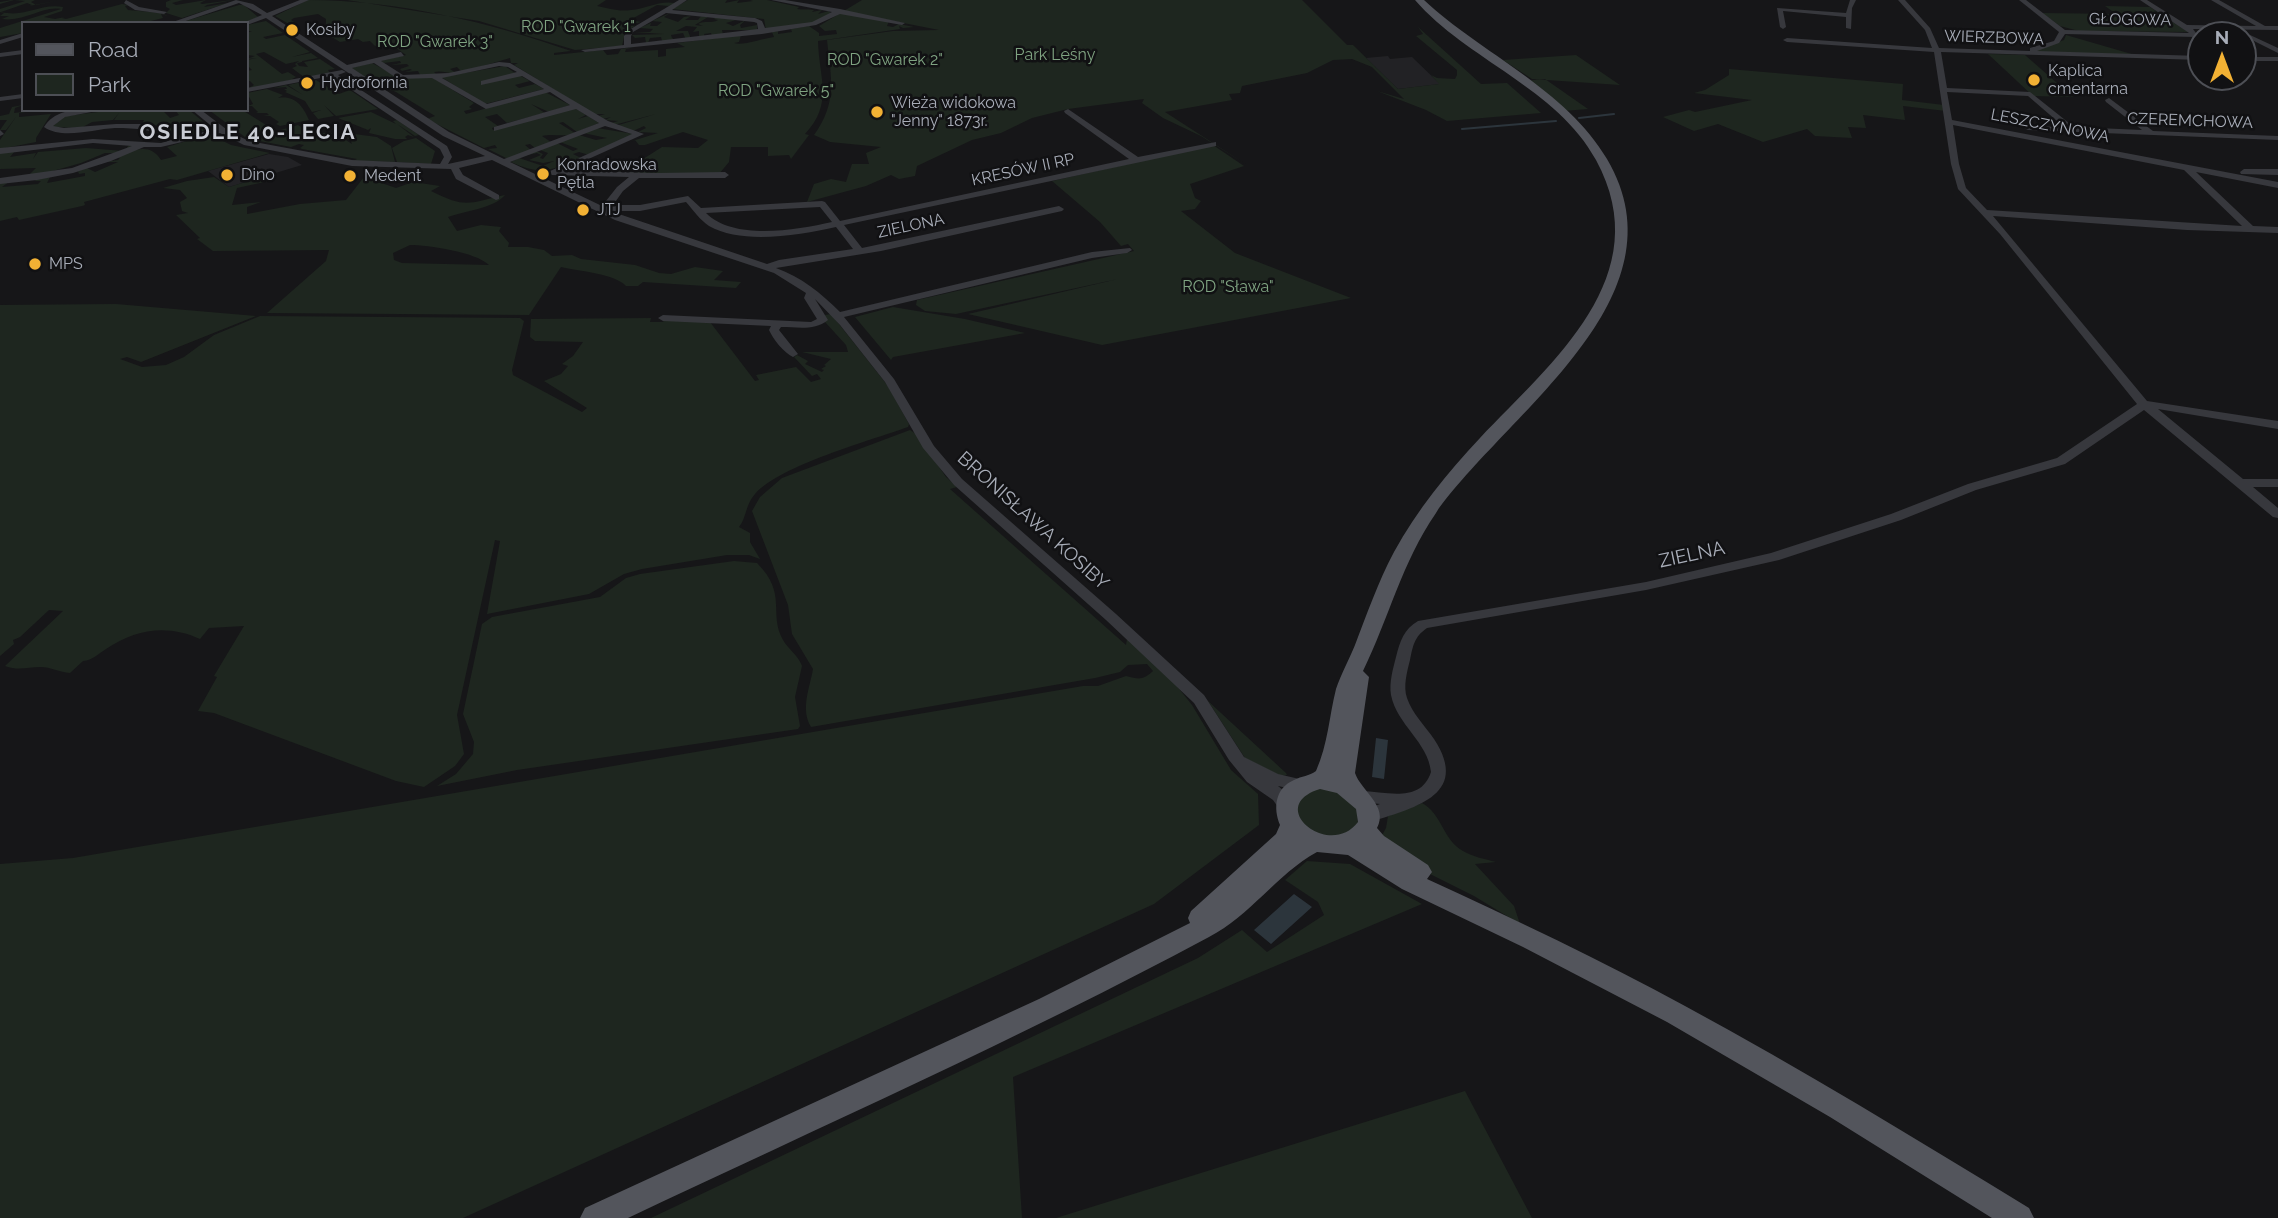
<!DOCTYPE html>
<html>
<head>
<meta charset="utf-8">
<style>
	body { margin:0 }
	#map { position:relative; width:2278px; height:1218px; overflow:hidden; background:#161618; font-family:Raleway,sans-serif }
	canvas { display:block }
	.legend { position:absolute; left:21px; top:21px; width:228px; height:91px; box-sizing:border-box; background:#111113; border:2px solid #4d4f55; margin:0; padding:9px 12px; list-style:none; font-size:21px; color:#a8adb8 }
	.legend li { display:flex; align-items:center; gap:14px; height:35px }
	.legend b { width:35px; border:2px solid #4d4f55 }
	.north { position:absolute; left:2187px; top:21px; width:70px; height:70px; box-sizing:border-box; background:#111113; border:2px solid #4d4f55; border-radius:50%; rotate:0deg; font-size:19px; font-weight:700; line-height:28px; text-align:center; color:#a8adb8 }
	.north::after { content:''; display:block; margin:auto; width:24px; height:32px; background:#f2b134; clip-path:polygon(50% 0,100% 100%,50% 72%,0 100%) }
</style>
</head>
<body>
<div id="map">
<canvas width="2278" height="1218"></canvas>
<ul class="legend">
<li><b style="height:9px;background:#53555c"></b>Road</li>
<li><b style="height:19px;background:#1e261f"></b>Park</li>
</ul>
<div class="north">N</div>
</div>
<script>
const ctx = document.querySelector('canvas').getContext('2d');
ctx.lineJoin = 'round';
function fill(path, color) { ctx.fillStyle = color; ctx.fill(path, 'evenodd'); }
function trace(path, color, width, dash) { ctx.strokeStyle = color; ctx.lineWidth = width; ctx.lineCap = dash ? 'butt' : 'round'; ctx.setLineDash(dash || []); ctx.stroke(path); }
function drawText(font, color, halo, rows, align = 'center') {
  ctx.font = font + ' Raleway,sans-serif'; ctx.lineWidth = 5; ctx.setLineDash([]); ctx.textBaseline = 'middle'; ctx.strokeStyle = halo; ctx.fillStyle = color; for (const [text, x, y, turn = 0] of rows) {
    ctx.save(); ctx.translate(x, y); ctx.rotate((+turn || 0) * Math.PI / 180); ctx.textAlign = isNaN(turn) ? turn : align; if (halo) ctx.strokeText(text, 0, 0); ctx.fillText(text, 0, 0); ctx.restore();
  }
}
fill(new Path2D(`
	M1388 56 1390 59 1412 57 1440 84 1398 89 1366 58Z
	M269 154 288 157 302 165 229 187 208 171Z`), '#222225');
fill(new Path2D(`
	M12 0H35L31 2 36 5 60 0 29 6 32 5 27 3 1 12C26 18 40 3 63 7L62 11 44 17 55 19 65 17 62 18 66 19 122 4 129 5 125 6 128 10 161 13 168 16 161 14 163 18 143 23 25 22 22 23 23 33 0 37V28L61 9C40 6 27 22 2 19L9 16H0L4 13 0 12V9L25 1 14 0 0 4V2Z
	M171 0H183L172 3 176 5 206 0 200 3 202 4 233 0 207 5 204 7 228 3 182 18 166 13 170 9 166 7V2Z
	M308 0C397 0 488 22 571 51L554 53V55L603 50 607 55 618 54 621 49 635 47 626 49 625 52 658 50V57L666 56V49L685 47 677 43 741 35 739 42 734 43C742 46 761 39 774 37L772 32 778 31V34L792 32 791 29 809 26 819 33V36L837 34 836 30 825 31 819 26 862 0H1302L1347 45H1353L1398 89 1439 84 1431 75 1437 78 1455 79 1457 75V70L1416 36 1423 34 1418 27 1481 84 1507 83 1541 113 1447 121 1426 110 1377 91 1404 99 1372 67 1352 59 1333 60 1307 73 1242 86 1240 93 1229 94 1232 100 1165 112 1247 165 1201 136 1163 118 1142 103 1144 99 1068 109 1032 118 1001 133 972 140 917 166 915 176 899 179 891 175 866 186 807 202 814 184 831 179 846 182 852 164H869L866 153 881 147 830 142 814 135C838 102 831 78 827 40L893 31 939 30 878 18 889 21 887 26 893 27 899 24 914 27 903 28 899 26 900 29 818 41C819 79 834 103 805 134L809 135 791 159 789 155 768 156V147H731L729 162 719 174 657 176 563 170 635 172 645 167 640 161 662 147 698 148 708 140 683 132 645 145H639L635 140 629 142 658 133 638 132 646 128 644 126 633 131 615 126 656 114 614 125 611 123 618 121 605 120 611 117 603 119 598 116 605 114H594L514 65 518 63H511L510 58 462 72 457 67 450 69 456 73C448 74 442 70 434 72L436 74 420 75 418 71 405 72 412 70 410 69 402 71 400 69 409 66 407 64 391 65 401 63 400 61 384 63 380 61 406 55 389 43 375 46 370 41 363 42 358 39 340 42 322 31 326 30V19L318 14 294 18 291 20 296 23 289 24 275 16Z
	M347 0H606L597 6C609 8 618 12 631 10 646 9 659 0 675 3L669 6 657 5 630 20 641 22 633 24 636 25 625 33 622 46 575 50 479 21Z
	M688 0H727L725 3 739 0 737 3 753 1 750 0H767L799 7 797 9C803 10 807 9 814 10L812 12 822 10 818 14 829 11 832 14 813 23 766 30 764 19 672 9Z
	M239 5H244L258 17 245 23H179Z
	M2105 6 2150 7 2188 32 2079 31 2060 26 2042 13 2116 14Z
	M670 13 664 17 678 22 684 17 691 16 685 20H698L701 16 708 17 695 25 703 26 698 24C705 20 711 24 718 20L714 19 716 17 736 20 726 23 733 26 746 20 740 25 741 28 757 25V30H722L723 35 712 36 711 33 704 34 705 37 699 36V31L693 32 697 27 686 26 676 31H688L691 39 686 40 683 33 671 35 672 38 677 41H662L661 37 650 38 648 43 635 44 646 43 645 37 635 38 632 35 664 34 634 32H650L653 29 639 28 651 23 650 26H657L662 22 652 21Z
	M266 21 283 33 263 37 266 39 285 35 310 52 292 57 311 53 318 58 302 61V62L297 63 299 66 308 67 304 62 320 59 335 69 328 70 330 73 304 77 292 68 297 66 295 64 299 61 286 64 264 52 256 54 282 74 288 72 296 77 292 79H297L247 89 254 85 250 81H247V71L252 70 247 65V60L257 58 247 59 255 56 247 55V33L252 31H247V25Z
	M2066 35 2142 57 2030 52 2064 40Z
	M1988 54 2025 55 2073 97 2033 96Z
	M1576 55 1620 85 1532 79 1503 60Z
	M372 63 400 78H433L474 103 469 107 472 109 464 111 466 114 545 92 570 105 549 112 531 104 545 113 507 123 497 114 485 117 498 126 492 128 493 130 575 108 586 115 578 119 588 116 599 123 577 132 563 122 559 123 575 133C563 138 554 133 542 136L551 142 535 148 530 144 525 145 531 150 508 159 488 149 497 148 495 145 484 148 427 119 435 116 396 92 373 83 384 79H365L351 68Z
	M505 66 515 73 480 84 519 75 530 81 515 85 519 88 535 84 544 89 485 104 441 77Z
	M1729 69 1903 84 1902 100 1944 105 1946 111 1903 106 1905 120 1863 115 1866 128 1848 127 1852 138 1815 136 1807 129 1763 142 1718 124 1694 131 1663 117 1689 110 1695 112 1752 100 1694 93 1705 90 1729 75Z
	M1545 79 1588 109 1563 111 1524 81Z
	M316 80 339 94 350 90 378 109 336 116 324 105 334 116 318 119 313 113 321 110 312 112 305 101 285 92 287 91 284 89H287L286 87 274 88 286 85 303 95 288 85 306 81 304 85Z
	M267 89 283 95 278 98C295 95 303 106 309 120L280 126 276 124 279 122 270 116H263L269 115 267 113H256L258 112 252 106H248L253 104 247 93Z
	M23 105 15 108 14 113 39 110 19 113V117L51 114 36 138V142L0 149V140L16 117 6 130H0L7 120H0V116L9 114 12 107Z
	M114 110H162L170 118 179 115 175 110H189L211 128 185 138 155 125 142 124 144 120H114L119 113 113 120 92 122 81 128 51 127 66 116Z
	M209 110H242L271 128 245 137Z
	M371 112 396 124 393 121 397 120 419 135 415 136 397 124 414 137 408 135 405 137 407 139H395L369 133 371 128 368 130 338 118Z
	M313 123 322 133H335L352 144 351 141 339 132 377 137 391 146 395 162 353 161 357 159 302 149 300 148 304 145 299 144 291 147 249 139 298 125 315 136 301 124Z
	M597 128 634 134 589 155 579 152 573 154 581 158C552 170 541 176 511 162L519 158 543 166 554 161 543 163 529 160 541 155 537 153 523 156 536 151 543 154 540 158 543 159 548 153 540 150 557 143 573 151 578 149 560 142 579 135 596 140 607 138 583 133Z
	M209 134 231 145 270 153 177 180 170 179 84 202 85 205 82 206 19 220 17 217 0 221V183L10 181 2 187 38 184 41 181H35L37 179 50 177 47 183 85 176V173L79 174 78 171 87 168 95 172 118 162H104L118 160 120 158 116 157C133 150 150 142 161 160L177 156 167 147Z
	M416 138 435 151 431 164 397 162 392 148 404 141Z
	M130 144 136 145 121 153H105L81 163 35 176H28L36 168 0 169V153L15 151 10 157 36 153 33 159 38 152 86 148 124 151Z
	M1213 145 1244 166 1190 184 1195 198 1201 201 1195 209 1181 211 1235 253 1351 298 1102 345 968 314 1118 279 956 314 925 311 916 305 917 300 1134 251 1128 244 1121 246 1100 222 1052 181Z
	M214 177 229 187 262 177 269 181 237 188 232 205 261 202 247 207V214L300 204 346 200 364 177 396 188 413 182 440 186 431 191C467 209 468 203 505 195 493 209 464 211 448 217L457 231 481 225 501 227 499 231 509 243 508 247H528L544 250 552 256 572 255 581 259 635 265 659 273 671 274 695 267 723 271 714 280 741 282 736 288 643 282 638 286H626C616 274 578 271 561 267L529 315 267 313 326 261 329 250 213 251 197 239 200 238 176 215 188 213 182 211 180 202 187 198 180 190 163 188 187 181ZM410 245C428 245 476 252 489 265L402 263 394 260 393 253Z
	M116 304 256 316 141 362 127 357 120 359 142 367 166 365 184 357 214 335 260 316 520 318 524 321 512 370 513 375 582 412 587 408 544 381 561 374 568 366 562 364 573 356 583 342 535 341 530 337 531 319 651 318 650 322H663L665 319 710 322 755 381 759 380 756 375 796 367 811 382 821 379 817 374 812 376 794 357 797 355 808 361 805 364 822 372 824 370 821 369 826 366 824 365 831 359 802 352H848L846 345 825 322V315L831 314 888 386 909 424 908 427C869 441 781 465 755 494 745 505 747 517 739 527L750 533V542L760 559 749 555H727L642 569 624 574 589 594 487 614 500 541 495 540 457 715 464 754 455 766 424 787 396 781 214 713 198 711 217 677 214 676 244 626 209 628 200 639C167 624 136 629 106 649 98 654 93 660 83 661L70 673C60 672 50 667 41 667 27 667 19 671 5 666L63 611 49 610 20 637 13 640 14 644 0 656V305Z
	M893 307 965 319 1025 333 893 357 891 360 855 317Z
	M910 430 916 434 946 477 957 487 950 489 1126 645 1127 639 1172 680 1192 705 1231 770 1258 794 1259 825 1154 904 463 1218H0V864L73 858 1083 686H1098L1126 676C1139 679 1142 681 1153 671L1147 664 1128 665 1120 672 1095 678 811 727C800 709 810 687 813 669L792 634 788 605 752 511 760 497 782 478Z
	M734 561 757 563C788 594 768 613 783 640 788 649 798 655 802 666L795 697 800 726 798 729 517 770 437 786 456 774 473 754 474 742 463 714 482 624 492 617 600 597 626 578 640 574Z
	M1208 701 1286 773 1287 775 1281 776 1245 758Z
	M1325 786 1357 803 1358 824 1352 832 1328 839 1298 825 1297 796Z
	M1422 803C1442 814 1443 840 1463 851 1473 857 1485 859 1496 862L1475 864 1514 906 1520 924 1474 896 1420 869 1379 841 1386 828 1388 816Z
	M1307 861 1350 864 1422 904 1013 1077 1022 1218H651L1198 958 1242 930 1267 952 1324 915 1318 902 1285 880Z
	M1465 1091 1532 1218H1056Z`), '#1e261f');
fill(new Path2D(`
	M1376 738 1388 740 1384 779 1372 777Z
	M1294 894 1312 907 1271 944 1254 930Z`), '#2c353c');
trace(new Path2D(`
	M1579 118 1614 114
	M1462 129 1556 121`), '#2c353c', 2);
fill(new Path2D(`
	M126 0 139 7 167 12 164 14 135 10 124 3Z
	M236 0 253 4 267 13 300 0H309L272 16 347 65 401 52 404 56 381 61 403 75 449 73 499 62 510 63 608 121 644 134 564 170 657 173 725 172 729 175 725 178H639L623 191 613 205H640L688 196 701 208 822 201 825 202 840 221 1129 159 1065 113 1064 111 1068 109 1138 157 1216 142V146L844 225 862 248 1059 206 1064 209 1062 211 881 251 776 268C801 277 821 293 840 312L1092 252 1130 248 1132 250 1127 253 1092 258 844 317 894 379 934 446 962 479 1116 614 1204 695 1244 757 1278 774 1308 781 1310 785 1308 789 1302 791 1278 786 1289 795 1294 805 1292 810 1286 811 1280 810 1273 800 1247 782 1229 760 1194 703 1106 620 954 485 923 448 885 382 840 325 815 299 828 320C814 331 798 327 781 327L779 330 798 354 793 357C784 353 773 339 769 330L771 326 663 321 658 318 663 315 811 322 817 319 804 298 806 293 774 273 615 220 492 160 459 168 463 175 499 195V199L496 200 456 179 451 169 352 166 244 145 220 133 161 147H144L111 161 73 173 37 180 0 184V178L72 168 132 146 93 143 0 154V148L93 139 161 143 175 139C156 130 136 128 115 128 93 129 63 140 44 127 57 107 81 110 102 110L65 117 53 126 64 128 116 124H140L165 129 184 137 215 129 192 110H201L230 132 249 141 352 160 440 164 444 157 440 149 331 76 247 92V88L342 70 346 72 338 75 447 146 452 157 448 164 485 156 443 136 266 18 247 25 245 22 262 15 239 3 180 23H170ZM374 63 398 79 432 78 486 109 550 92 570 105 494 127V131L576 109 599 123 504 159 449 132 352 68ZM499 66 508 67 517 72 481 81V85L522 76 544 89 487 104 442 78ZM605 126 632 134 548 172 552 175 629 177 617 187 602 206 510 162ZM686 202C693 210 700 220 709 226 742 245 800 235 836 227L853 249 779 260 767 264 610 211H640ZM820 207 832 222C796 230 734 241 706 213Z
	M679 0H687L672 10 755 18 762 21 765 28 812 22 832 12 771 0H785L840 9 905 23 902 25 840 14 816 25 762 34 585 52 581 50 624 45V36L629 30ZM666 13 754 22 757 23 758 29 631 44V36L633 32Z
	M1850 0H1856L1852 8 1851 29 1846 28V17L1783 11 1786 27 1783 29 1780 27 1777 8 1846 13Z
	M1898 0H1905L1930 28 1939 48 2030 51V48L2054 41 2059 32 2019 0H2026L2065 30 2189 33 2140 0H2147L2187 25 2256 26 2211 0H2219L2265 26H2278V30L2193 29 2196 33 2202 35 2201 39 2196 37 2065 34 2059 43 2037 51 2201 56V60L1941 52 1947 88 2030 92 2074 127 2142 130 2106 102 2105 100 2109 98 2153 131 2278 136V140L2028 130 2024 128 2025 126 2064 127 2028 96 1947 92 1952 120 2278 182V188L2196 172 2253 226 2278 227V233L2187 230 1993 216 2147 401 2278 421V429L2158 409 2243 479H2278V487H2253L2278 508V518L2273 517 2144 410 2065 464 1976 490 1901 520 1779 560 1646 590 1427 628C1414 637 1413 646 1410 660 1407 672 1403 686 1407 698 1412 713 1425 726 1434 739 1472 797 1411 808 1368 823L1362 821 1360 816 1362 811 1380 804 1355 801 1353 797 1355 793 1361 791C1388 792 1421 803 1431 772 1428 742 1397 725 1391 695 1389 682 1393 669 1396 657 1400 641 1404 629 1418 621L1646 582 1771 553 1891 514 1968 484 2057 458 2137 404 2000 234 1958 189 1951 164 1934 52 1787 42 1783 40 1787 38 1932 48 1925 30ZM1953 125 2184 170 2242 226 1987 210 1966 188 1959 164Z
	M23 33V37L0 44V40Z
	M2250 35 2278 48V53L2248 38Z
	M23 50V54L0 57V53Z
	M2243 57H2278V61H2243Z
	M23 94V98L0 101V97Z
	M0 130 4 134 0 136Z
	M2244 169H2278V175L2241 174 2240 172Z`), '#37383d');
fill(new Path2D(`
	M1415 0H1424C1482 54 1566 89 1607 159 1689 298 1506 413 1436 513 1402 562 1389 618 1363 671L1369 677 1355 773C1361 791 1389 806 1377 828L1384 836 1428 865 1432 872 1427 879C1514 919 1601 960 1685 1006 1802 1069 1916 1139 2029 1208L2034 1218H1992L1830 1117 1667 1022 1523 947 1402 889 1348 855 1317 852C1277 874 1250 916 1209 937 1019 1039 822 1126 628 1218H580L585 1208 1039 999 1190 923 1188 918 1191 911 1276 834 1280 825C1273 808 1275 788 1294 780 1302 776 1309 776 1316 771 1328 744 1329 717 1336 689 1341 674 1349 660 1355 645 1367 614 1378 582 1394 552 1417 510 1447 473 1480 438 1552 362 1659 276 1596 160 1557 88 1467 60 1415 0ZM1320 789 1337 793 1356 809 1358 822C1329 860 1264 806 1320 789Z`), '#53555c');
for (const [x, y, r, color] of [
	[292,30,7,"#f2b134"],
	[2034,80,7,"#f2b134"],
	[307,83,7,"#f2b134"],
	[877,112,7,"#f2b134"],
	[543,174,7,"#f2b134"],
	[227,175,7,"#f2b134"],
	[350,176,7,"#f2b134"],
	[583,210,7,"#f2b134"],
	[35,264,7,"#f2b134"]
]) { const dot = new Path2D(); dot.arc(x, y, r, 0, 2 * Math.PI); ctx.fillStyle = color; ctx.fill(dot); trace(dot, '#111113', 2.5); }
drawText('16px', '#a8adb8', '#111113', [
	["GŁOGOWA",2130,20,1],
	["WIERZBOWA",1994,38,2],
	["CZEREMCHOWA",2190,121,2],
	["LESZCZYNOWA",2050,126,11],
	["KRESÓW II RP",1023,170,-12],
	["ZIELONA",911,226,-12]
]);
drawText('16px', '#7fa381', '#111113', [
	["ROD \"Gwarek 1\"",578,27],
	["ROD \"Gwarek 3\"",435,42],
	["Park Leśny",1055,55],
	["ROD \"Gwarek 2\"",885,60],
	["ROD \"Gwarek 5\"",776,91],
	["ROD \"Sława\"",1228,287]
]);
drawText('16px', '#a8adb8', '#111113', [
	["Kosiby",306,30],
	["Kaplica",2048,71],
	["cmentarna",2048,89],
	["Hydrofornia",321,83],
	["Wieża widokowa",891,103],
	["\"Jenny\" 1873r.",891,121],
	["Konradowska",557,165],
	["Pętla",557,183],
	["Dino",241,175],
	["Medent",364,176],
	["JTJ",597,210],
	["MPS",49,264]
], 'left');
drawText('19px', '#a8adb8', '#111113', [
	["BRONISŁAWA KOSIBY",1033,521,42],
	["ZIELNA",1692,555,-12]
]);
ctx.letterSpacing = '2px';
drawText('bold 21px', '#c9ccd4', '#111113', [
	["OSIEDLE 40-LECIA",248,133]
]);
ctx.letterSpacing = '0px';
</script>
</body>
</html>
